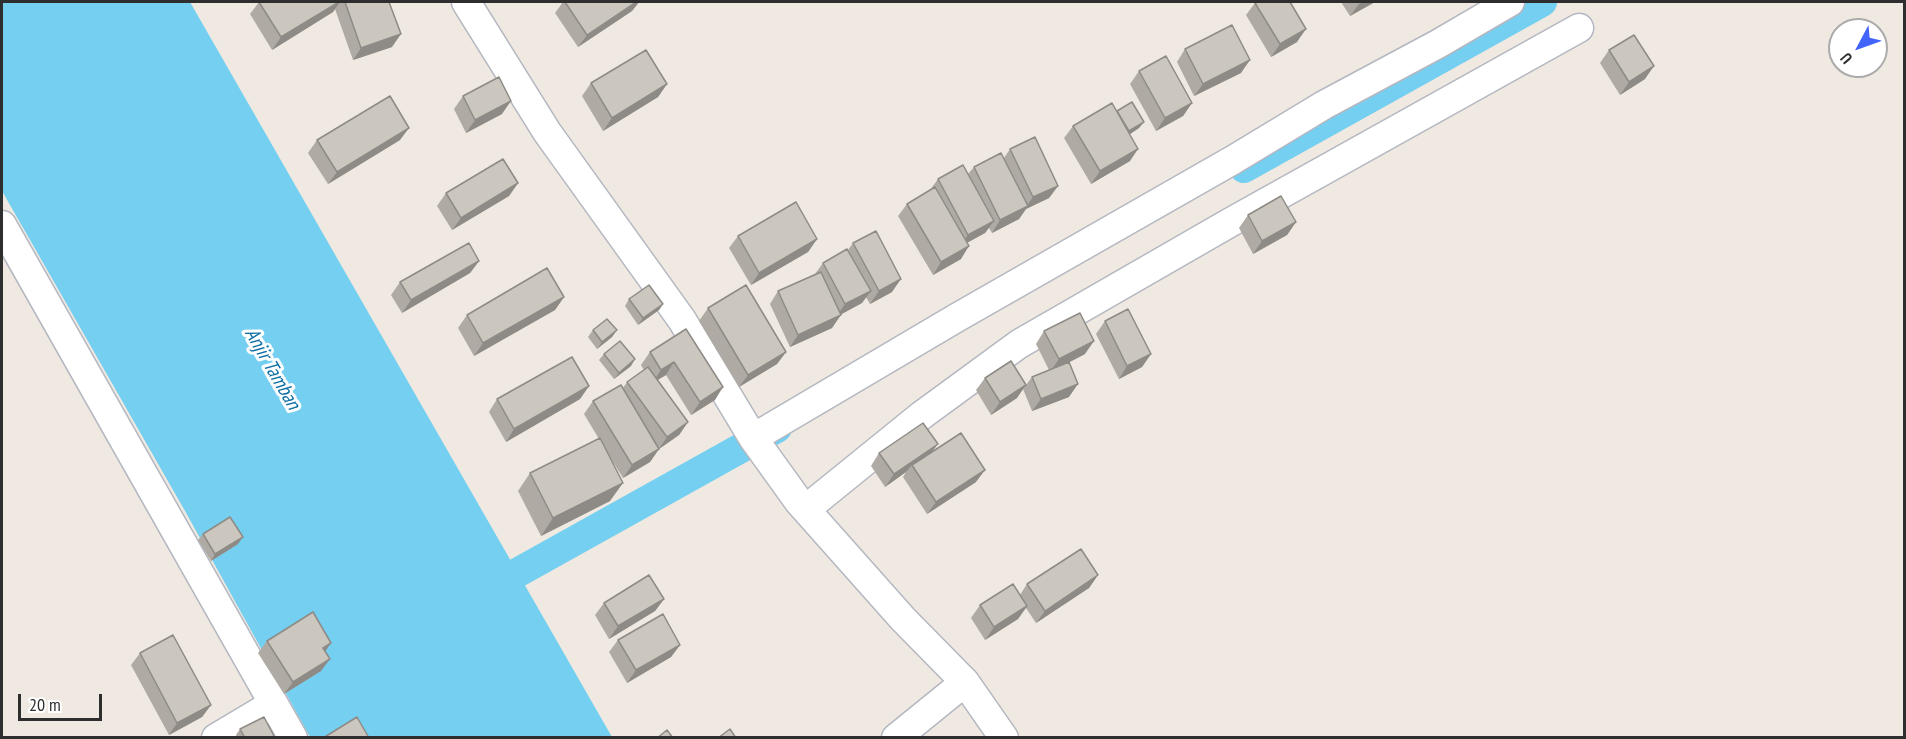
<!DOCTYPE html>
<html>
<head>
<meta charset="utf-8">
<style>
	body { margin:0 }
	#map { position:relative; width:1906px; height:739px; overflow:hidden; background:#efe9e1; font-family:"PT Sans Narrow",sans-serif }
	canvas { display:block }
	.frame { position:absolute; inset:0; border:3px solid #2e2e2e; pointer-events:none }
	.north { position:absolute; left:1828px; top:18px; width:60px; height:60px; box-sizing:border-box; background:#fff; border:2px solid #ababab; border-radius:50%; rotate:229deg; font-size:16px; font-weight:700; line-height:24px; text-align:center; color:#2e2e2e }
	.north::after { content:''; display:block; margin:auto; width:21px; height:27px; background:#4264fb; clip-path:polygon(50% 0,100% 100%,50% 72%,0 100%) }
	.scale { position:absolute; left:18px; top:694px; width:84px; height:27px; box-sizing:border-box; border:3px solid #2e2e2e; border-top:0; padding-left:8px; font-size:18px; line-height:21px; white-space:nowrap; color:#2e2e2e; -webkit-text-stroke:4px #fff; paint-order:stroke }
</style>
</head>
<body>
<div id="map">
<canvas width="1906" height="739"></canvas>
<div class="frame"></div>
<div class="north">U</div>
<div class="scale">20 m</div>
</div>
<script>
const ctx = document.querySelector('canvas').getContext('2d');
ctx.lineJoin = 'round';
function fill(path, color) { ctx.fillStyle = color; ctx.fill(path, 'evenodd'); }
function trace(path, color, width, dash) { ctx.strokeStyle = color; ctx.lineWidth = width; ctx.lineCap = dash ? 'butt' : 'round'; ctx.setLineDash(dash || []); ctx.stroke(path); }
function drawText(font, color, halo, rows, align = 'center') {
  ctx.font = font + ' "PT Sans Narrow",sans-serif'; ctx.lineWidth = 6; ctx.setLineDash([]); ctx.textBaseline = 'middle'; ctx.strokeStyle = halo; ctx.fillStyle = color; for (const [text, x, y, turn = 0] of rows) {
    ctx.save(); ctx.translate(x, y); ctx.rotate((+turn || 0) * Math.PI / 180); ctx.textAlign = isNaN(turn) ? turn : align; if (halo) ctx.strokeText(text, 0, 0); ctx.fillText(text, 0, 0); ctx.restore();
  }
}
fill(new Path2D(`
	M2 2H190L612 737H310L185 511 2 191Z`), '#75cff0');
trace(new Path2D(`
	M1244 168 1542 2
	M481 593 777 428`), '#75cff0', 30);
const minor = new Path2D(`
	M466 2 547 132 682 320 753 438 799 502 903 619 965 682 1004 738
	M2 225 293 738
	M753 438 958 317 1233 160 1324 105 1438 44 1510 2
	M806 509 922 415 1019 344 1231 222 1579 28
	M216 738 273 704
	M896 738 965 682`);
trace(minor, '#b4b7c1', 31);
trace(minor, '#fff', 28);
fill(new Path2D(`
	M259 2H389L392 47 353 60 335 9 333 12 272 50 250 14Z
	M563 2H639L632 11 578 47 555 13Z
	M1341 2H1375L1350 16Z
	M1255 3 1297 42 1271 57 1246 15Z
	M1185 49 1241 73 1194 96 1177 62Z
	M1609 50 1645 79 1620 95 1600 63Z
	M1139 71 1192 103 1183 116 1156 131 1130 84Z
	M591 83 667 84 658 97 603 131 582 96Z
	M463 96 502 114 466 133 454 109Z
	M1116 112 1144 122 1139 128 1130 134V161L1091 184 1064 138 1073 126Z
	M317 140H400L328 184 308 153Z
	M1010 149 1058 186 1049 198 1026 209 1019 219 992 233 989 228 985 233 967 243 961 259 933 275 898 216 907 204 930 190 938 179 968 174 974 167 1004 158Z
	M518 183 509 196 452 230 437 206 446 193Z
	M1248 215 1296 222 1287 235 1253 254 1239 228Z
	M738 236 817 239 808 252 751 285 729 248Z
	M853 243 892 292 870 304 866 297 862 303 840 315 832 328 790 347 770 304 778 291 815 274 823 263 848 250Z
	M479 261 470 273 402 313 391 295 400 282Z
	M564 297 555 310 474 356 458 328 467 315Z
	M629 299 663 304 659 310 638 325 625 306Z
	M708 308 786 352 777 364 739 387 699 321Z
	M1105 321 1151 354 1142 367 1119 379 1096 334Z
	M686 329 715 400 691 415 666 375 658 380 688 422 679 435 659 449 650 462 623 478 608 454 610 501 541 536 518 491 530 473 599 439 584 414 593 401 623 388 627 382 644 370 641 365 650 352Z
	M593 330H617L612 337 597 349 588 337Z
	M1044 331 1085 354 1068 363 1069 397 1032 411 1023 389 1032 377 1049 370 1036 344Z
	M604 354 631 366 614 379 599 360Z
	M985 378 1017 398 991 415 976 390Z
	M589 386 580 399 506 442 489 412 497 399Z
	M933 451 976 482 927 514 903 477 906 472 885 487 871 466 879 453Z
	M203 534 238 544 211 561 198 540Z
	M1098 575 1089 588 1036 623 1026 608 1018 619 985 640 971 618 980 605 1020 595 1027 584Z
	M664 599 655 611 609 639 595 615 604 603Z
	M618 640 680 645 671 657 627 683 609 652Z
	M267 641 325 651 321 671 284 694 258 653Z
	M140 653 211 705 202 717 169 735 131 665Z
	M240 729 275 738H237L236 735Z`), '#afaba4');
fill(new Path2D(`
	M339 2H340L333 12 272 50 281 37Z
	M636 2H639L632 11 578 47 587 35Z
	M1362 2H1375L1350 16 1359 4Z
	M1306 29 1297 42 1271 57 1280 44Z
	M401 34 392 47 353 60 361 48Z
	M1250 60 1241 73 1194 96 1203 84Z
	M1654 66 1645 79 1620 95 1629 82Z
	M667 84 658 97 603 131 612 118Z
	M511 101 502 114 466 133 475 120Z
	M1192 103 1183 116 1156 131 1165 118Z
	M1144 122 1139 128 1124 138 1129 131Z
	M409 128 400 140 328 184 337 172Z
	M1138 149 1130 161 1091 184 1100 171Z
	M518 183 509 196 452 230 461 218Z
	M1058 186 1049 198 1026 209 1019 219 992 233 1000 220 1026 207 1033 197Z
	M994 221 985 233 959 247 968 235Z
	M1296 222 1287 235 1253 254 1262 241Z
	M817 239 808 252 751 285 759 273Z
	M969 246 961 259 933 275 941 262Z
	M479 261 470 273 402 313 411 300Z
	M901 279 892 292 870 304 879 291Z
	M871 291 862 303 836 317 845 304Z
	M564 297 555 310 474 356 483 343Z
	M663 304 659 310 638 325 643 318Z
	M841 315 832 328 790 347 798 335Z
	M617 330 612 337 597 349 602 342Z
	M1094 341 1085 354 1050 372 1059 359Z
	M786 352 777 364 739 387 748 375Z
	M1151 354 1142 367 1119 379 1127 366Z
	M635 359 631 366 614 379 619 373Z
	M674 362 666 375 652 383 661 370Z
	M1078 384 1069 397 1032 411 1041 399Z
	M1026 385 1017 398 991 415 1000 402Z
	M589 386 580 399 506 442 514 429Z
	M723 387 715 400 691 415 700 402Z
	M688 422 679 435 659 449 650 462 623 478 632 465 658 450 667 437Z
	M938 444 929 456 912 465 906 472 885 487 894 474Z
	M985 470 976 482 927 514 936 502Z
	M623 483 610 501 541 536 553 518Z
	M243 537 238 544 211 561 215 554Z
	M1098 575 1089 588 1036 623 1045 611Z
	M664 599 655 611 609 639 618 626Z
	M1027 606 1018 619 985 640 994 627Z
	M331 643 322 656 323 648Z
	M680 645 671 657 627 683 636 670Z
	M330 659 321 671 284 694 293 682Z
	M211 705 202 717 169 735 177 723Z`), '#8e8b86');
const building = new Path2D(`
	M259 2H339L281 37Z
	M345 2H389L401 34 361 48Z
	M565 2H636L587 35Z
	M1258 2H1290L1306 29 1280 44 1255 3Z
	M1232 25 1250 60 1203 84 1185 49Z
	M1634 35 1654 66 1629 82 1609 50Z
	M646 50 667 84 612 118 591 83Z
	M1166 56 1192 103 1165 118 1139 71Z
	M499 77 511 101 475 120 463 96Z
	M390 96 409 128 337 172 317 140Z
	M1132 102 1144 122 1129 131 1117 111Z
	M1112 103 1138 149 1100 171 1073 126Z
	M1035 137 1058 186 1033 197 1010 149Z
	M1001 153 1028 206 1000 220 974 167Z
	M503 159 518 183 461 218 446 193Z
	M963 165 994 221 968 235 938 179Z
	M935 187 969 246 941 262 907 204Z
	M1281 196 1296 222 1262 241 1248 215Z
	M796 202 817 239 759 273 738 236Z
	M876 231 901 279 879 291 853 243Z
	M469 243 479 261 411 300 400 282Z
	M847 249 871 291 845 304 823 263Z
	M547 268 564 297 483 343 467 315Z
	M821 272 841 315 798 335 778 291Z
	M649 285 663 304 643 318 629 299Z
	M746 285 786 352 748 375 708 308Z
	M1128 309 1151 354 1127 366 1105 321Z
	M1080 313 1094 341 1059 359 1044 331Z
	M607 319 617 330 602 342 593 330Z
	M686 329 723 387 700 402 674 362 661 370 650 352Z
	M620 341 635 359 619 373 604 354Z
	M572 357 589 386 514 429 497 399Z
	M1011 361 1026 385 1000 402 985 378Z
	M1069 362 1078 384 1041 399 1032 377Z
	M648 367 688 422 667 437 627 382Z
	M621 385 659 449 632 465 593 401Z
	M923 423 938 444 894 474 879 453Z
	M961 433 985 470 936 502 912 465Z
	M600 438 623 483 553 518 530 473Z
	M230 517 243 537 215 554 203 534Z
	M1081 549 1098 575 1045 611 1027 584Z
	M649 575 664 599 618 626 604 603Z
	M1013 584 1027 606 994 627 980 605Z
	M313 612 331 643 323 648 330 659 293 682 267 641Z
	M663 614 680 645 636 670 618 640Z
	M173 635 211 705 177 723 140 653Z
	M264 717 275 738H245L240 729Z
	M357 717 369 738H323Z
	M730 729 736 738H718Z
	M667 730 673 738H657Z`);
fill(building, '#cbc7bf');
trace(building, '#8e8b86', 1.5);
drawText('italic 20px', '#0d6fa3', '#fff', [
	["Anjir Tamban",272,369,60]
]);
</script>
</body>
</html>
